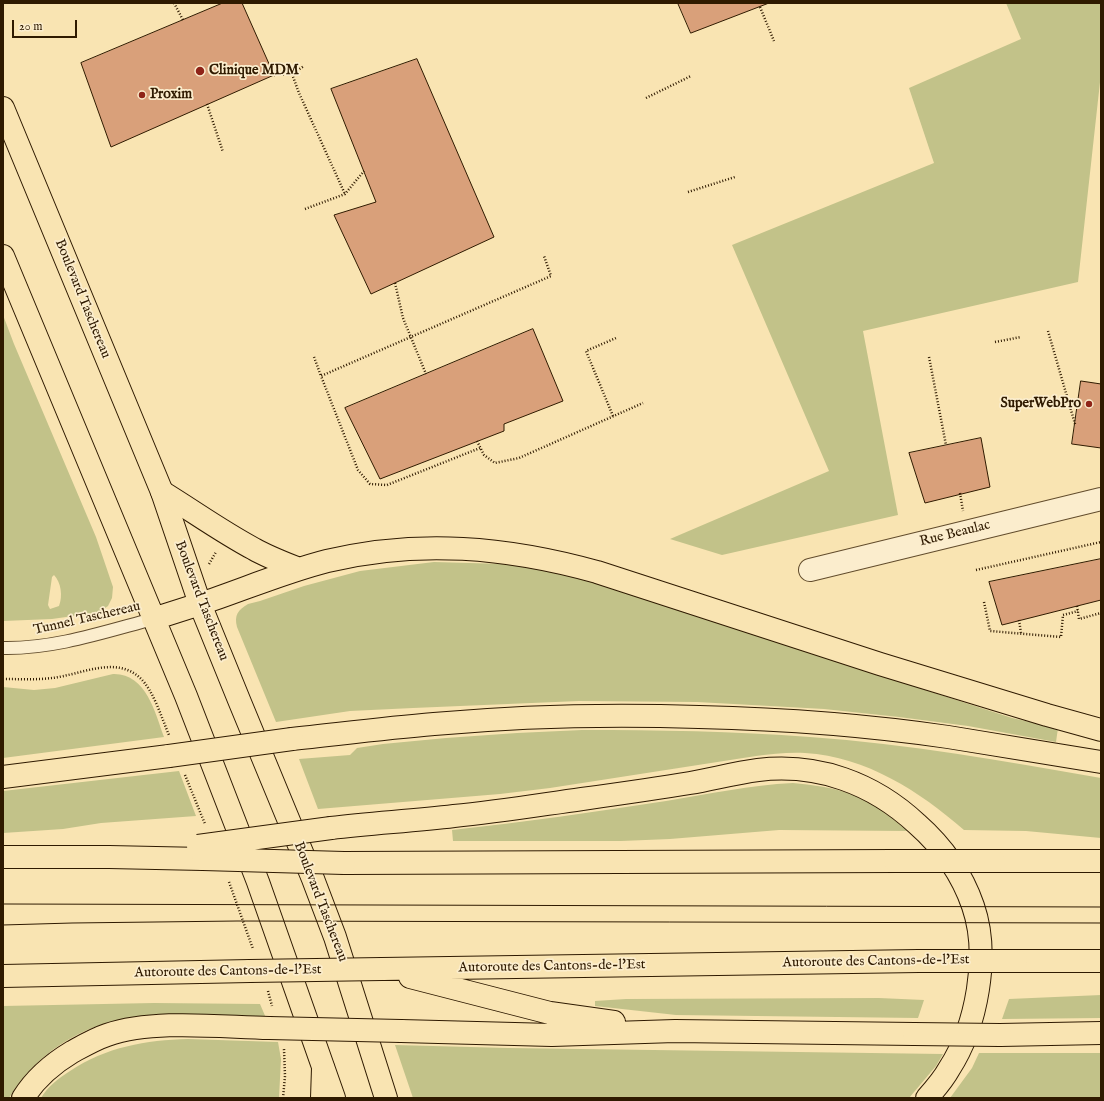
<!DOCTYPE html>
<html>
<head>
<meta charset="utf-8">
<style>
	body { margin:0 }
	#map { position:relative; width:1104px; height:1101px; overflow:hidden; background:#f9e4b2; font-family:"IM FELL English",serif }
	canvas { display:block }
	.frame { position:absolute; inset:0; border:4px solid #2f1a00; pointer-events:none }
	.scale { position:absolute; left:12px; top:20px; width:65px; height:18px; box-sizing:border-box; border:2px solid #2f1a00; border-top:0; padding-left:5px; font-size:12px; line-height:14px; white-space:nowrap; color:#2f1a00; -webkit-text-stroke:3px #fbedcd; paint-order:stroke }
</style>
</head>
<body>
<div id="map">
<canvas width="1104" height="1101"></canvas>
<div class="frame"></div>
<div class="scale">20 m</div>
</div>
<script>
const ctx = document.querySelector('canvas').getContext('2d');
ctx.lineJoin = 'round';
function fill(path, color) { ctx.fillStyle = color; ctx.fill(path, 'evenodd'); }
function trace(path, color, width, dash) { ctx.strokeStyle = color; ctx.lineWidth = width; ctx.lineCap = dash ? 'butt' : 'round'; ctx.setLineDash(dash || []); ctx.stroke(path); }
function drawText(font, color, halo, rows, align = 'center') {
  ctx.font = font + ' "IM FELL English",serif'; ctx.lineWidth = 3.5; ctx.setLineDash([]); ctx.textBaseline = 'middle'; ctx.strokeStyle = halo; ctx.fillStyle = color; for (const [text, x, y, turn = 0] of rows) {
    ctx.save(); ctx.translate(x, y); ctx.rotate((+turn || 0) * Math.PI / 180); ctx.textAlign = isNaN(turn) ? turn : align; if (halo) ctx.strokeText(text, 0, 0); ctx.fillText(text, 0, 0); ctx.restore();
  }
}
fill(new Path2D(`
	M1006 3H1101V73L1078 282 863 331 898 515 722 555 670 539 829 471 732 245 934 163 909 88 1021 39Z
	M3 315 14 344 96 537 113 587 112 598 108 606 101 611 94 613 52 619 3 621ZM54 575C61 582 63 596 59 606L50 609 48 605 52 577Z
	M434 562 505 564 539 569 566 575 608 587 1012 718 1058 728 1056 742 968 726 899 717 824 709 697 702 579 701 413 708 350 711 276 722 237 627C234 615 238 610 248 604L260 601 304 586 360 571Z
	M113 674C146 673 155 712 164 737L3 758V687L34 690 55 688Z
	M582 730C658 730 734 731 810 737 908 744 1005 761 1101 778V838L1026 831 964 830C919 791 867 757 805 753 789 752 772 754 756 756L550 788 500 794 318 809 299 759 350 755 357 748 383 744 446 738 517 733Z
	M179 771 196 816 101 823 63 829 3 833V791Z
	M793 783C812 785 831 787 848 793 871 800 890 817 909 831L779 830 670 839 621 841H453L452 830C524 822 595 812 666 801 709 794 750 785 793 783Z
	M1101 995V1018L1002 1019 1009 999Z
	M879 998 924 1000 918 1018 676 1015 595 1006V1001L626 999Z
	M154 1003 260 1004 266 1018C241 1017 215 1016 190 1016 177 1015 163 1014 150 1015 92 1019 39 1048 9 1098H3V1006Z
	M188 1039 278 1042 281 1059 279 1098H41C48 1086 59 1078 70 1071 106 1047 146 1040 188 1039Z
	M395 1045 508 1048 943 1054 936 1066 909 1098H413Z
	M979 1053H1101V1098H950L972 1068Z`), '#c2c289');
const building = new Path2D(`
	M223 3H242L274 75 111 147 81 63Z
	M678 3H769L691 33Z
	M417 59 494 237 371 294 334 215 376 202 331 89Z
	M533 329 563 401 504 424V431L380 479 345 408Z
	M1081 381 1101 384V448L1072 444Z
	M981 438 990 487 925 503 909 453Z
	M1101 559V600L1002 625 989 582Z`);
fill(building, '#d9a07a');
trace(building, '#2f1a00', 1);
const service = new Path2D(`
	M3 648C54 649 104 632 153 619`);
const minor = new Path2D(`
	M810 570 1101 499`);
const primary = new Path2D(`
	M3 108 162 492 200 604 239 700 313 879 335 937 386 1098
	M3 256 186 696 258 882 334 1098
	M153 619 200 604`);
const motorway = new Path2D(`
	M162 492C193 511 222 532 254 549 268 557 284 563 299 569
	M200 604C242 590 284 572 327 561 419 539 507 547 597 572L880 664 1047 715 1101 730
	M292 739C339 734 386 728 434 724 522 716 611 714 699 717 782 719 866 725 948 737 999 745 1050 754 1101 762
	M3 777 169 756
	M331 828C372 823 413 821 454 816 497 812 539 805 582 799 618 794 654 789 690 783 713 779 735 773 758 770 818 763 873 783 917 824 942 846 962 874 973 906 990 955 977 1026 949 1069 943 1080 935 1089 927 1098
	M3 857H109L203 859
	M994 861H1101
	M344 863 895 861
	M1016 961H1101
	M382 969 919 961
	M3 976 250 971
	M410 977 550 1013 614 1022
	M401 1031 552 1035 675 1031 914 1034
	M1000 1035 1101 1033
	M23 1098C35 1079 52 1064 72 1052 83 1046 95 1039 107 1035 154 1019 220 1027 269 1028
	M322 1098 323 1068`);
trace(service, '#624c2c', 14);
trace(minor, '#624c2c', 24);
trace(primary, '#2f1a00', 24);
trace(motorway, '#2f1a00', 24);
trace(new Path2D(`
	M174 3 183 20
	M760 7 774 41
	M292 74 299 93 345 194
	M274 75 292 74 304 66
	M646 98 691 76
	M207 104 223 152
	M688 192 735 177
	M305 209 345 194 364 171
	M395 283 403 318 426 374
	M1048 331 1075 424
	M995 342 1021 337
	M314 357 321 376
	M929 357 946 445
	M613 416 586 351 616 338
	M477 441 484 455 495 463 519 458 643 403
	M480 448 387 485 370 484 358 470 321 376 551 276 544 256
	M960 493 963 511
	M209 564 216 552
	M976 570 1101 542
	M984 602 990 631 1061 637 1063 615 1078 611
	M1077 606 1079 619 1101 613
	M1019 620 1021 633
	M3 679C19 679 36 680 52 678 80 675 116 655 140 678 153 689 162 719 169 735
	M185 775 205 824
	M229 882 253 949
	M268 991 272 1006
	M283 1098 285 1076 284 1049`), '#2f1a00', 2.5, [1, 2]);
trace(service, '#fbedcd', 12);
trace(minor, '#fbedcd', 22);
trace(primary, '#f9e4b2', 22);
trace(motorway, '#f9e4b2', 22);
trace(new Path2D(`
	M3 904 1101 907
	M3 925 72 923 237 921 1101 923`), '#2f1a00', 1);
const motorwayBridge = new Path2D(`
	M169 756 292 739
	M198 846 331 828
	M203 859 344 863
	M895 861H994
	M919 961H1016
	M250 971 382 969
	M269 1028 401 1031
	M914 1034 1000 1035`);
trace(motorwayBridge, '#2f1a00', 24, []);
trace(motorwayBridge, '#f9e4b2', 22);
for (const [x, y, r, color] of [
	[200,71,5,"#8f2418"],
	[142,95,4,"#8f2418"],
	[1089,404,4,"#8f2418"]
]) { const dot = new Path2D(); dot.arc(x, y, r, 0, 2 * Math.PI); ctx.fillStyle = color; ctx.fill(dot); trace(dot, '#fbedcd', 1.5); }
drawText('bold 14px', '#2f1a00', '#fbedcd', [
	["Clinique MDM",209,71],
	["Proxim",150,95],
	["SuperWebPro",1081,404,"right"]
], 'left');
drawText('14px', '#2f1a00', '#fbedcd', [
	["Boulevard Taschereau",82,299,68],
	["Rue Beaulac",955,534,-14],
	["Boulevard Taschereau",201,601,69],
	["Tunnel Taschereau",87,619,-13],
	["Boulevard Taschereau",320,902,69],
	["Autoroute des Cantons-de-l'Est",876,962,-1],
	["Autoroute des Cantons-de-l'Est",552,967,-1],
	["Autoroute des Cantons-de-l'Est",228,972,-1]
]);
</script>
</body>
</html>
